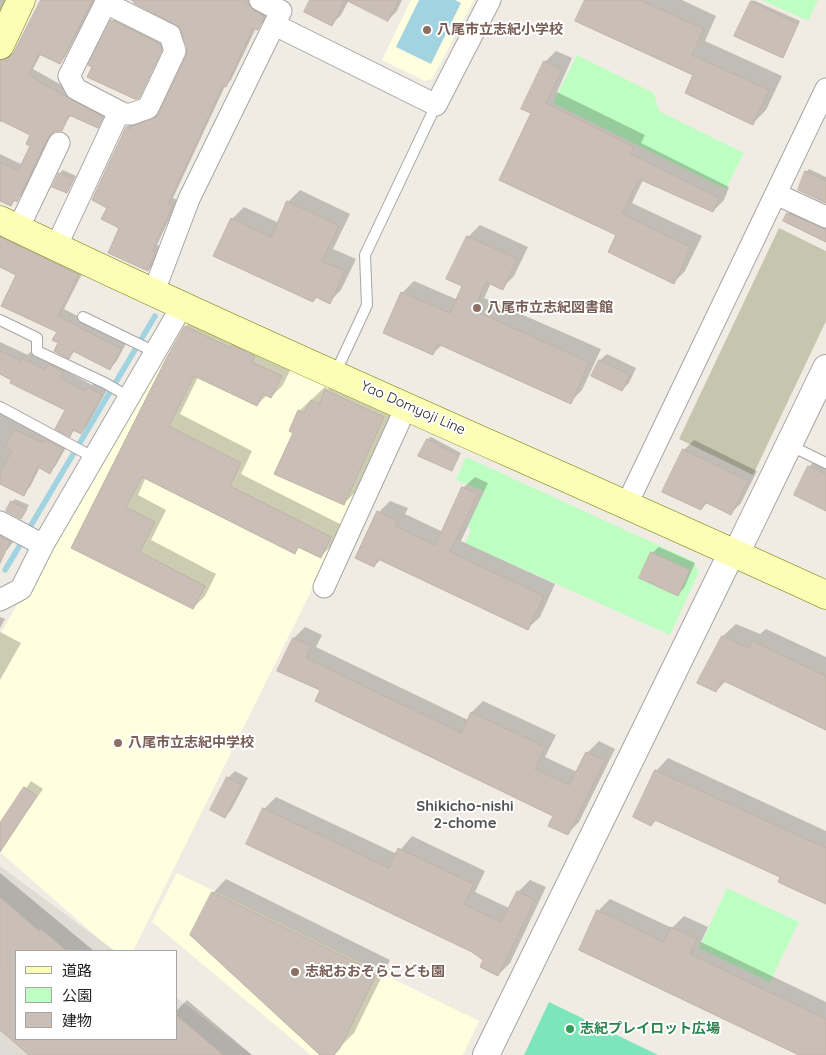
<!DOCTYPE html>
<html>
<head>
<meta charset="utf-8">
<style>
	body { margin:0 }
	#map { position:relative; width:826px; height:1055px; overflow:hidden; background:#f0ece4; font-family:Quicksand,"Noto Sans JP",sans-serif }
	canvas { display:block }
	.legend { position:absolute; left:15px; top:950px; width:162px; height:90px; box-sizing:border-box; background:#fff; border:1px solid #a5a5a5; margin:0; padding:6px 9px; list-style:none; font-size:15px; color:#1f1f1f }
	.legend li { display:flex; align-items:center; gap:10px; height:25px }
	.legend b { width:25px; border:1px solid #a5a5a5 }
</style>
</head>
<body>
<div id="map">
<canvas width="826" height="1055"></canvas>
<ul class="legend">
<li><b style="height:6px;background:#fbfeb4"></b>道路</li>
<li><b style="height:14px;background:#befec3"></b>公園</li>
<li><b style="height:14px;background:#c9bfb7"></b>建物</li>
</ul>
</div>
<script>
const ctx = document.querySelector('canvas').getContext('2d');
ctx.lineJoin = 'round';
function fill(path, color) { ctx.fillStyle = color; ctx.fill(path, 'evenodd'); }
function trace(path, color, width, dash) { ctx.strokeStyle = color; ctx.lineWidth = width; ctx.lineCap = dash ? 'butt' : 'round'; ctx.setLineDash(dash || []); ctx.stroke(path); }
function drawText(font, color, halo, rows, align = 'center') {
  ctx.font = font + ' Quicksand,"Noto Sans JP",sans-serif'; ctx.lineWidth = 4; ctx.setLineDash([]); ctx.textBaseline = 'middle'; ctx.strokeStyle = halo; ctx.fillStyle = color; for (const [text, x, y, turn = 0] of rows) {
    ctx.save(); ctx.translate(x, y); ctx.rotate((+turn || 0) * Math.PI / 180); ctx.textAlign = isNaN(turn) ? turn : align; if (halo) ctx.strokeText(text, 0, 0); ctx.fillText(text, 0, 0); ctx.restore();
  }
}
fill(new Path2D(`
	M411 0H474L432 79 425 81 382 60Z
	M185 321 398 415 133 951H113L0 852V634L182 323Z
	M177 873 479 1021 463 1055H311L152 922Z`), '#ffffdf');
fill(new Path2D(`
	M0 866 115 951H16V1039H176V997L252 1055H0Z`), '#dfdcd6');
fill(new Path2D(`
	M779 228 826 251V321L753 475 679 439Z`), '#c6c6af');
fill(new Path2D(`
	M762 0H818L808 21Z
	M577 55 654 93 659 111 744 153 726 189 553 103Z
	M466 457 693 561 699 572 670 635 465 543 471 530 468 526 484 491 456 480Z
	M727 888 799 922 770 982 699 948Z`), '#befec3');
fill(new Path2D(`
	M549 1002 658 1055H524Z`), '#7ce5bc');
fill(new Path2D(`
	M419 0H455L461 3 431 64 396 47Z`), '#a1d3e1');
fill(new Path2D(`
	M0 0H6L0 13Z
	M42 0H95L65 57 60 63 41 54 33 69 108 111 97 127 71 115 61 130 53 131 23 194 11 204 0 199V154L23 165 32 145V135L2 120 0 123V54L8 55 15 53Z
	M130 0H256L269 10 263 23 256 28 231 80 225 86 173 198 178 200 157 245 160 247 154 264 148 270 108 207 93 200 127 127 133 121 137 124 160 114 188 57V48L180 26Z
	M311 0H402L397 11 388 20 349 0 341 15 332 24Z
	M586 0H682L716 16 705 41 782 76 766 110 753 123 695 74Z
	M753 0 800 21 783 56 752 2Z
	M115 17 162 41 164 46 138 97 90 65Z
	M556 51 572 58 557 92 645 135 641 143 729 187 724 200 713 211 643 180 632 203 702 236 685 271 674 282 618 234 532 113 545 62Z
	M809 169 826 177V202L806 172Z
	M63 170 76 176 67 192 60 173Z
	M300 190 350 214 333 249 356 259 341 290 329 302 317 297 313 301 232 219 244 207 279 223 288 202Z
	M791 211 826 226V242L785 221Z
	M480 225 528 247 514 276 502 288 491 283 484 298 601 349 582 390 570 402 442 345 433 353 402 293 414 281 458 300 464 285 468 237Z
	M0 229 85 268 64 309 127 342 116 362 109 369 75 351 69 357 60 343 59 332 18 274 0 265Z
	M198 314 293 364 283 385 271 397 267 395 257 405 198 377 180 414 252 451 241 474 342 525 332 545 320 557 300 547 294 552 146 477 138 495 166 510 151 540 216 574 205 596 193 608 73 547 167 359 186 326Z
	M0 342 28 355 30 352 50 363 69 364 66 371 92 385 96 381 108 388 87 426 80 433 75 430 69 435 66 410 0 374Z
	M607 354 636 368 629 383 622 390 593 376 600 360Z
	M339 378 396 403 357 491 343 504 294 433 299 411 325 387 328 389Z
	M0 413 50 437 69 442 56 465 50 472 40 467 30 487 23 494 0 483Z
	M431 437 461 453 451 470 428 439Z
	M694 440 757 471 741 503 731 513 708 502 701 509 684 450Z
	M818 457 826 461V509L809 467Z
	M475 477 488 483 461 541 555 584 540 617 528 628 381 559 374 566 379 512 390 501 408 508 405 514 443 532 463 488Z
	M15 499 29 505 21 518 12 502Z
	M0 526 18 536 7 550 0 546Z
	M659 547 695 563 684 588 678 594 652 553Z
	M0 617 5 619 0 628Z
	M736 624 760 634 766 629 826 657V728L726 681 716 691 699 683 723 636Z
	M305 627 322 635 316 647 468 720 472 712 483 701 556 735 545 757 577 772 587 753 599 741 615 749 579 822 567 834 555 815 322 689 294 638Z
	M0 632 21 643 0 680Z
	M668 758 826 831V903L781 877 657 819 651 825 656 771Z
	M235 771 248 778 231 810 225 817 212 810 228 778Z
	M31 781 43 789 4 844 0 841V826Z
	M276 797 397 854 412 836 485 871 475 892 509 908 518 892 530 880 546 887 510 963 498 975 486 957 264 809Z
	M0 873 94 951H16V1039H176V1011L187 1000 252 1055H32L0 1028Z
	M226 879 390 960 354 1033 332 1055H322L213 893Z
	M610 899 672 928 684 916 708 927 701 942 826 1002V1055H802L580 949 599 910Z`), '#0003');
trace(new Path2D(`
	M27 532 155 316
	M5 570 23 540`), '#a1d3e1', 5.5);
const building = new Path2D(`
	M41 0H93L60 64 39 54 28 75 103 117 98 128 69 115 62 131H55L48 138 17 202 14 200 11 206 0 201V162L18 171 30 146 26 144 30 135 0 120V60L9 58 14 52Z
	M136 0H244L254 11 264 16 258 30 253 28 226 87 223 86 168 204 173 206 152 251 155 253 148 271 108 253 119 228 101 219 107 208 92 200 126 127 131 129 132 126 157 117 186 56 187 47 179 27 134 3Z
	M310 0H345L332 26 304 12Z
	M346 0H399L388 21Z
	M585 0H640L704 29 692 55 769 90 753 125 685 93 693 75 575 21Z
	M751 1 798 24 783 58 734 36Z
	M111 20 160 44 162 50 139 98 135 99 87 77 92 67 88 65Z
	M544 61 562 70 546 103 634 147 631 154 719 198 713 212 639 179 622 214 691 247 674 284 608 252 616 235 499 180 531 113 521 109Z
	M805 171 826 181V203L798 190Z
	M59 173 74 179 67 193 52 187Z
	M287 201 339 226 322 261 345 271 330 304 316 297 313 302 213 256 231 218 271 237Z
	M787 213 826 229V242L783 221Z
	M467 236 517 259 503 290 486 282 473 310 589 362 571 404 438 344 433 355 383 333 401 292 450 313 462 286 446 279Z
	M0 237 79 275 58 316 121 349 110 370 73 351 69 359 54 351 58 343 52 340 57 332 1 306 16 275 0 267Z
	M185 326 231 348 232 345 255 356 252 362 282 376 271 398 263 394 257 406 194 376 169 426 241 463 230 486 331 537 321 558 298 547 295 554 142 477 126 507 155 522 140 552 205 586 193 609 71 548 166 359Z
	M0 351 21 361 22 358 45 370 48 364 63 371 60 378 85 391 88 387 102 395 81 434 73 430 70 437 55 429 65 410 10 383 11 380 0 374Z
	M599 360 630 375 622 391 591 376Z
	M325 390 384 417 344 505 274 474 293 433 289 431 298 410 304 413 311 400 319 404Z
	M14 429 43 443 45 439 63 449 50 474 38 467 24 496 0 484V473L12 450 5 447Z
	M427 439 459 456 452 471 418 456Z
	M683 449 748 481 731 515 705 502 701 510 662 492Z
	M808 466 826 474V511L794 495Z
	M462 487 478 494 450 552 544 596 528 630 378 559 374 567 355 558 377 511 397 520 395 526 435 545Z
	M11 501 27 509 21 519 6 511Z
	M0 536 10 542 0 563Z
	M651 552 690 570 678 596 639 578Z
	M722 636 749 648 752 641 826 676V730L722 680 716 692 697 683Z
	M293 638 311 646 306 658 461 733 471 712 545 747 535 769 569 785 586 752 605 760 568 835 548 826 553 816 315 701 320 690 277 671Z
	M655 770 826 848V904L778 882 780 877 655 820 651 826 633 817Z
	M227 777 242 785 225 818 210 810Z
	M24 787 37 796 0 852V823Z
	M263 808 389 868 398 848 474 884 464 904 501 922 517 891 535 900 498 976 480 967 483 960 472 952 246 844Z
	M212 892 377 973 340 1048 334 1055H320L190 935Z
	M0 897 39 931 41 929 67 951H16V1039H176V1015L223 1055H29L0 1030Z
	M597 910 664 942 671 927 697 939 690 954 826 1019V1055H799L579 950Z`);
fill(building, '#c9bfb7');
trace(building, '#c3b2a5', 1);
const service = new Path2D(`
	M83 317 155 352
	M0 320 37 338V351L105 383 129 397
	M335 374 367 305 365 255 436 105
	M0 407 93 457
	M789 445 826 463`);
const minor = new Path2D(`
	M106 3 170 35 175 51 148 108 131 114H124L76 89 69 76 107 0
	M275 25 436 105 490 0
	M776 194 826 217
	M18 229 59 143
	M56 247 119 112
	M153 294 189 199 281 11 260 0
	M626 506 826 89
	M0 522 43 545
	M324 587 407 405
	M0 600 21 589 43 545 182 306`);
const tertiary = new Path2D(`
	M736 554 826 368
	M486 1055 732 552`);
const secondary = new Path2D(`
	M0 45 21 0
	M0 220C272 351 551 469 826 595`);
trace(service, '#a6a6a6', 12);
trace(minor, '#a6a6a6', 23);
trace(tertiary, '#a6a6a6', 28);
trace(secondary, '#6f7c00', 29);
trace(service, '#fff', 10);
trace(minor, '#fff', 21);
trace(tertiary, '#fff', 26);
trace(secondary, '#fbfeb4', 28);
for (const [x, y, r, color] of [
	[427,30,5,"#8d6e63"],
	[477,308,5,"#8d6e63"],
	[118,743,5,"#8d6e63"],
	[295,972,5,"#8d6e63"],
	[570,1029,5,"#2e9e5b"]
]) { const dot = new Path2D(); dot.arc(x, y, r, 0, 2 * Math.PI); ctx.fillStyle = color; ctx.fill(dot); trace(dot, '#fff', 2); }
drawText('bold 14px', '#785e54', '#fff', [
	["八尾市立志紀小学校",437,30],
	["八尾市立志紀図書館",487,308],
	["八尾市立志紀中学校",128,743],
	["志紀おおぞらこども園",305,972]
], 'left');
drawText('14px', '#1f1f1f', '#fff', [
	["Yao Domyoji Line",413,408,24]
]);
drawText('bold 14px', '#27864d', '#fff', [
	["志紀プレイロット広場",580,1029]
], 'left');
drawText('bold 15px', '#525252', '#fff', [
	["Shikicho-nishi",465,806],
	["2-chome",465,823]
]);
</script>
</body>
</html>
